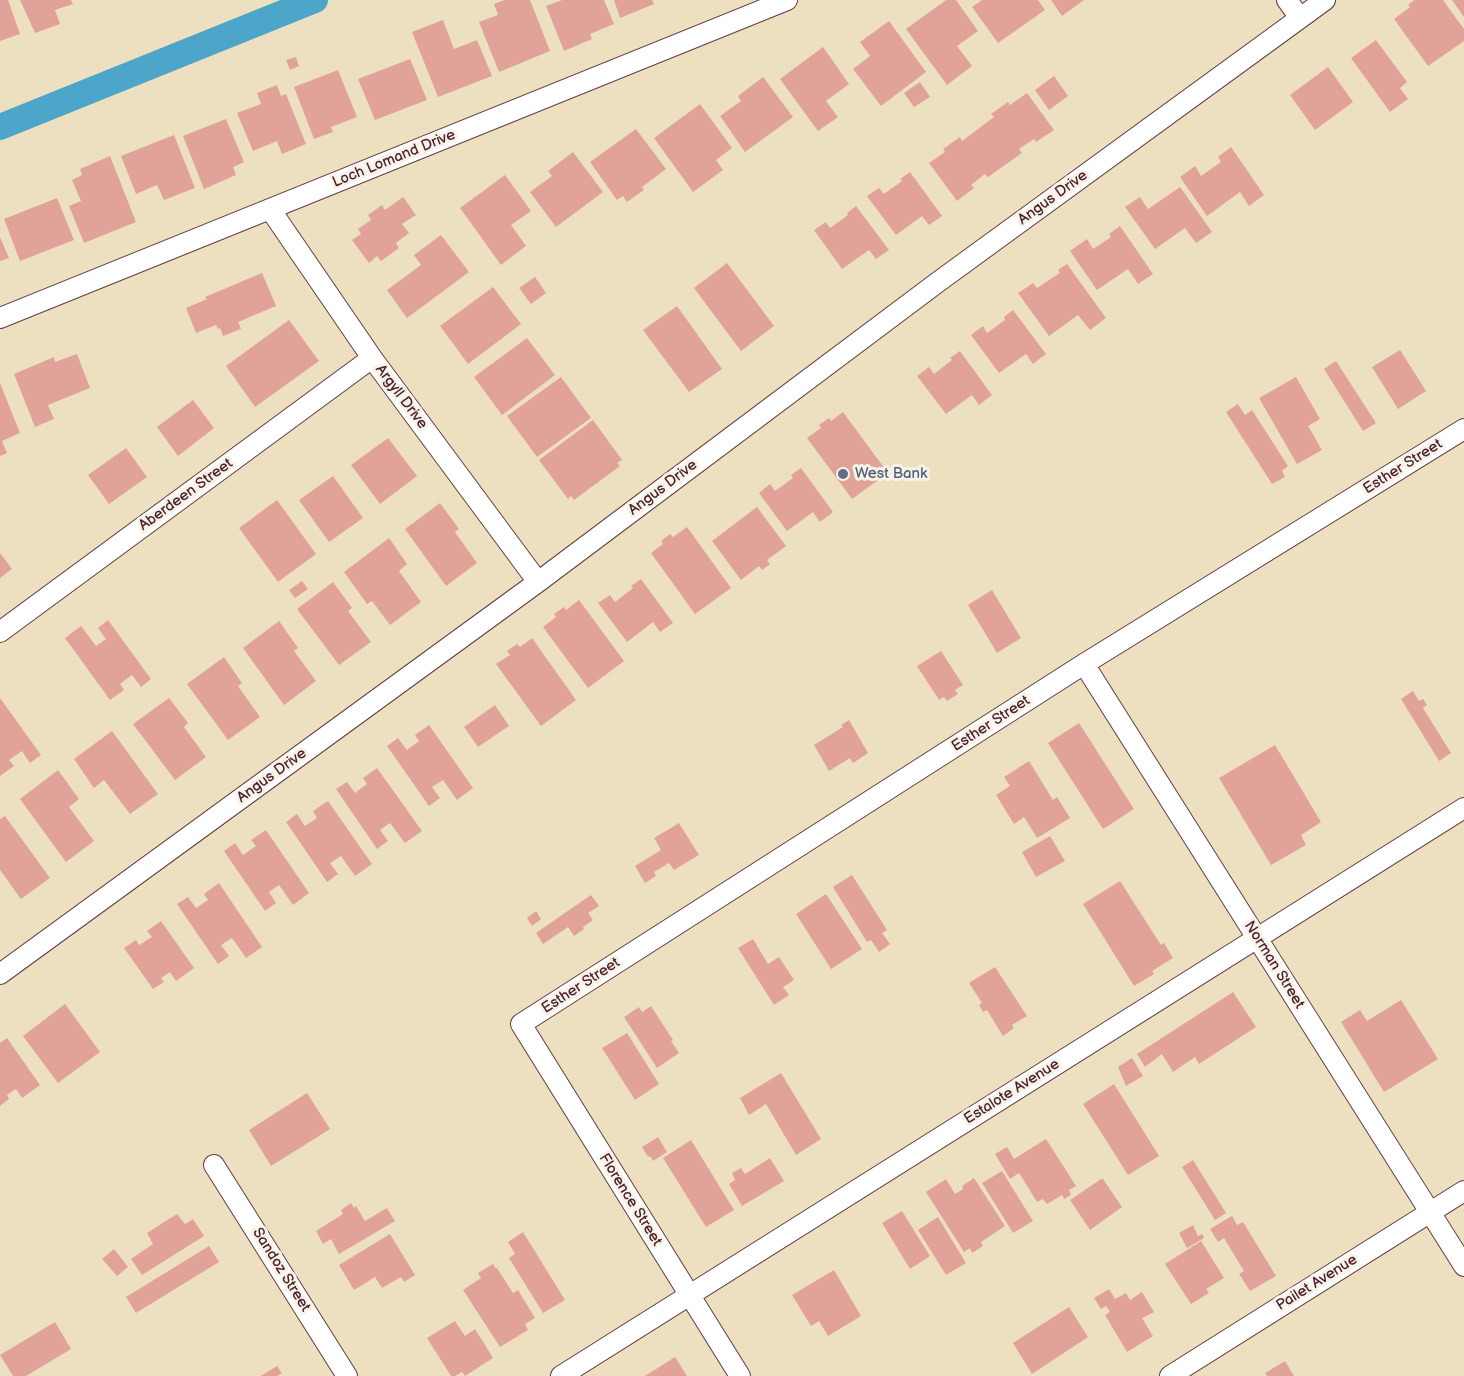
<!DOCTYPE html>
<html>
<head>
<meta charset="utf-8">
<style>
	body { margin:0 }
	canvas { display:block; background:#ede0c0 }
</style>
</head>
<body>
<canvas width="1464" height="1376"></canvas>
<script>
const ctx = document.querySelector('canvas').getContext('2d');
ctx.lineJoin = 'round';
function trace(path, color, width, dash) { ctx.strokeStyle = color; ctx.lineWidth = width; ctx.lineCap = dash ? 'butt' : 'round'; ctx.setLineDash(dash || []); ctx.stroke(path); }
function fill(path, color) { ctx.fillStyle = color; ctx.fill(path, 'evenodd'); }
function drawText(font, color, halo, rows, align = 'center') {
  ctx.font = font + ' "Balsamiq Sans",sans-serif'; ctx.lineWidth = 6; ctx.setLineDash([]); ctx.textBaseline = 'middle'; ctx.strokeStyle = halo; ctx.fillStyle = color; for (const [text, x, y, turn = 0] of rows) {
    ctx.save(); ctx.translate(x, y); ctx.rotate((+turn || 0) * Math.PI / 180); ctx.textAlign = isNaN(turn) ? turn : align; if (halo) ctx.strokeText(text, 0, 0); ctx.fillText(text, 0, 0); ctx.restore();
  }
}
trace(new Path2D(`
	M0 127 315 0`), '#4da5ca', 26);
fill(new Path2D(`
	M0 0H8L20 34 0 41Z
	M20 0H71L73 4 55 10 60 24 35 33Z
	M504 0H530L550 51 499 72 479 22 498 15 494 4Z
	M562 0H604L614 24 590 34 592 39 564 51 546 6Z
	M614 0H652L654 4 620 18Z
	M946 0H956L978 31 957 46 972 66 947 85 906 29Z
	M982 0H1038L1045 10 998 43 972 7Z
	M1051 0H1084L1062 16Z
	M1414 0H1443L1464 29V41L1428 66 1394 19 1410 7 1408 5Z
	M1452 0H1464V17Z
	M443 20 454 49 477 40 492 76 438 97 412 32Z
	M889 21 926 72 881 106 853 69 870 56 860 42Z
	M1376 40 1407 82 1400 88 1408 99 1390 112 1351 58Z
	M823 47 849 84 826 101 838 117 818 131 780 79Z
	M296 57 299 66 290 70 286 60Z
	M410 59 427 100 375 120 358 79Z
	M1328 67 1353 102 1315 130 1290 95Z
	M338 70 357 117 331 127 333 132 314 139 294 87Z
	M1054 76 1068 96 1049 110 1035 90Z
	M763 77 793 117 745 152 720 116 741 101 738 96Z
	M920 82 930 97 914 107 904 93Z
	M277 85 281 96 286 94 306 144 282 154 277 141 253 151 237 113 261 104 257 93Z
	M1027 93 1054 130 1036 142 1034 139 1019 149 1022 153 988 177 985 174 971 185 974 188 957 201 929 163 945 152 943 149 960 137 962 141 994 117 991 114 1008 102 1010 105Z
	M700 104 732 148 716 160 723 170 693 192 654 138Z
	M226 119 244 162 233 167 236 175 204 189 183 136Z
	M636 129 666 169 642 187 644 190 627 202 623 196 617 200 590 162Z
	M174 135 195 188 164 200 157 185 136 194 121 156Z
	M1231 147 1264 195 1249 206 1240 192 1207 216 1180 177 1195 166 1201 176 1221 162 1218 157Z
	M573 152 603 192 556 227 530 192 552 176 548 171Z
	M110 156 136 222 84 243 69 206 81 201 72 180 82 175 80 169Z
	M910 172 942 216 929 225 922 216 896 235 867 196 879 188 884 194 902 181 900 179Z
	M505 175 531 211 511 225 526 246 501 265 460 208Z
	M1180 187 1212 232 1196 243 1185 228 1155 249 1125 207 1140 197 1148 209Z
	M403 197 416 215 402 224 409 233 396 243 399 248 381 261 377 256 369 263 352 240 361 234 358 229 371 220 368 215 382 205 385 210Z
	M57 198 74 240 20 261 4 219Z
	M856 206 889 250 876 259 869 250 842 269 814 230 826 222 830 228 848 215 847 213Z
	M1120 226 1153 274 1138 284 1128 269 1097 290 1070 251 1087 239 1093 249 1111 237 1109 234Z
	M441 235 469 272 407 318 387 290 421 265 414 255Z
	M0 237 9 258 0 261Z
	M727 263 774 326 741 351 694 288Z
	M1067 264 1106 318 1090 330 1078 315 1049 336 1018 293 1033 283 1037 288 1060 273 1058 270Z
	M262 273 276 306 238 322 241 329 223 336 220 328 218 329 216 325 196 333 186 308 207 299 205 297Z
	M535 277 546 293 531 304 519 288Z
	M493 287 521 324 468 364 440 326Z
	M677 306 722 369 689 392 643 330Z
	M1013 310 1046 354 1033 364 1026 354 999 373 971 335 983 326 987 333 1005 320 1004 317Z
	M289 320 319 361 255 407 226 366Z
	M527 338 555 375 502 415 474 377Z
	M1400 350 1426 391 1398 409 1372 367Z
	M960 351 992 395 979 405 972 395 946 414 917 376 929 367 934 374 952 360 950 358Z
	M77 354 90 388 48 405 54 419 35 427 14 374 54 357 55 362Z
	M1336 361 1376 423 1363 431 1324 369Z
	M561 377 591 418 537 457 507 416Z
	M1296 377 1320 419 1308 426 1322 450 1297 464 1259 398Z
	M0 383 20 433 2 441 7 453 0 456Z
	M193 400 214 428 178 456 157 427Z
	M1238 404 1245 415 1252 410 1288 466 1282 471 1285 477 1272 484 1226 412Z
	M843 412 888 473 852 499 807 438 821 428 819 425 829 418 831 421Z
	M593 420 622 460 617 463 620 466 574 500 571 496 568 499 539 460Z
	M388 438 417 476 380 504 351 465Z
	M126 448 147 477 109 504 88 475Z
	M801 468 833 512 820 522 813 512 787 531 759 493 770 484 775 491 793 478 791 475Z
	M333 476 363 518 329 542 299 500Z
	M277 500 316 554 278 582 239 528Z
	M440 503 459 529 455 532 477 563 446 586 405 529Z
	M757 507 786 546 767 560 770 564 762 570 759 566 741 580 712 541Z
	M687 527 731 588 695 614 651 553 663 544 661 541 670 534 673 537Z
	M389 538 407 564 399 571 421 602 390 625 372 601 367 604 344 572Z
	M0 553 12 569 0 578Z
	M641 579 673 623 660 632 653 622 627 642 598 603 610 595 615 602 633 588 631 586Z
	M302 581 308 589 295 598 289 590Z
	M333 582 352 608 348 611 371 642 339 665 297 609Z
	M992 590 1021 638 997 653 968 605Z
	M579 600 624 661 588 688 543 627 556 617 554 614 564 607 566 610Z
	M108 620 151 679 141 687 132 675 120 684 124 690 110 700 65 638 81 626 96 646 106 639 98 628Z
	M279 621 298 648 294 651 316 681 284 705 243 648Z
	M532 638 576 700 541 726 496 664 510 655 507 651 517 644 520 647Z
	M941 651 963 685 955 690 958 694 947 701 944 697 939 700 917 666Z
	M224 657 242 683 238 686 260 717 228 740 187 684Z
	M1413 691 1419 701 1423 699 1427 705 1423 708 1451 753 1439 761 1401 699Z
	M0 698 41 755 30 763 22 751 9 760 14 766 0 776Z
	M169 698 188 723 184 727 206 757 175 780 133 724Z
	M495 705 509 726 478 747 464 727Z
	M849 720 868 753 853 763 850 758 829 771 814 745 843 727 841 725Z
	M1079 723 1134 809 1103 829 1048 743Z
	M429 725 473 788 457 800 443 780 432 787 440 798 429 806 387 746 398 738 407 750 419 741 415 735Z
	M112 731 158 794 130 814 104 780 94 788 74 759Z
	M1275 745 1321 822 1301 835 1306 845 1271 865 1219 778Z
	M1029 761 1053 800 1057 797 1070 818 1037 838 1024 817 1014 824 996 795 1010 786 1004 777Z
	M377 768 422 831 405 843 390 823 380 830 388 841 377 849 336 789 347 782 355 793 367 784 363 778Z
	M58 770 79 799 69 807 94 841 66 862 20 799Z
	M328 801 372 864 355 876 341 856 330 863 338 874 327 882 286 822 297 814 305 826 317 818 313 811Z
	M5 816 50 878 21 899 0 870V819Z
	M679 823 699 855 674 870 669 863 654 872 656 876 645 883 635 866 661 850 654 838Z
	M266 830 309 893 293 905 279 885 269 892 276 903 265 911 224 851 235 843 243 855 256 846 251 840Z
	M1050 836 1065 861 1036 877 1022 852Z
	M852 875 887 930 882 933 890 944 879 952 871 940 867 942 833 887Z
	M1120 881 1161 945 1164 943 1173 958 1152 971 1154 974 1134 986 1083 904Z
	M219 883 262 947 246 958 232 938 221 945 229 956 218 964 177 904 188 897 196 908 208 900 204 894Z
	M826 894 862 949 831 969 796 914Z
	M591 895 599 906 588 913 593 920 583 927 584 929 574 936 568 927 543 944 536 933Z
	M536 911 541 919 532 926 527 918Z
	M161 921 194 968 176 981 170 972 161 978 164 982 153 989 124 948 136 940 139 945 152 937 147 931Z
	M753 939 768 964 779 957 794 980 783 987 789 995 774 1005 738 948Z
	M995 967 1027 1016 1012 1025 1014 1028 1003 1036 987 1010 983 1012 979 1005 982 1003 969 983Z
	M1233 992 1256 1027 1199 1064 1195 1057 1173 1072 1162 1054 1145 1067 1137 1054Z
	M1401 1000 1438 1059 1384 1092 1341 1022 1360 1010 1367 1021Z
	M65 1004 100 1052 58 1083 23 1036Z
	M651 1006 673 1040 671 1041 679 1053 657 1068 624 1017 639 1007 642 1012Z
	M627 1033 659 1084 635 1100 602 1048Z
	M7 1038 40 1085 22 1098 16 1089 7 1095 9 1099 0 1106V1043Z
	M1132 1058 1143 1076 1126 1086 1118 1067Z
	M781 1073 821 1139 796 1155 766 1104 749 1115 740 1098Z
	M1114 1084 1159 1156 1128 1175 1083 1104Z
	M307 1093 330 1129 271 1166 249 1130Z
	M658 1137 667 1152 653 1161 650 1156 648 1157 642 1147Z
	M1046 1139 1076 1186 1069 1190 1071 1195 1064 1199 1062 1195 1047 1204 1043 1199 1037 1202 1019 1173 1010 1179 995 1154 1007 1147 1014 1159Z
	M691 1140 734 1210 706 1227 663 1158Z
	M770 1158 784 1181 742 1206 729 1184 735 1180 732 1173 741 1168 745 1174Z
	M1193 1160 1226 1213 1215 1220 1182 1167Z
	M1002 1171 1033 1221 1013 1233 982 1183Z
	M974 1178 1005 1226 981 1242 983 1246 972 1253 970 1248 964 1252 926 1192 946 1179 955 1194 963 1189 962 1186Z
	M1101 1179H1103L1122 1207 1090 1230 1070 1200Z
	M351 1203 354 1208 356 1206 365 1221 387 1208 395 1221 339 1254 331 1239 323 1244 316 1231 343 1214 341 1210Z
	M902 1211 930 1256 910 1269 882 1223Z
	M177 1214 185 1224 193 1219 204 1236 142 1275 131 1259 153 1244 147 1233Z
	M1232 1216 1237 1225 1243 1222 1276 1276 1250 1291 1239 1274 1244 1271 1224 1238 1218 1242 1210 1229Z
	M938 1217 966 1263 946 1275 918 1230Z
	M1193 1225 1198 1236 1202 1234 1204 1238 1187 1248 1179 1233Z
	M523 1232 565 1300 543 1313 509 1258 515 1254 508 1242Z
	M390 1234 415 1275 404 1282 401 1277 382 1288 375 1277 354 1290 339 1265Z
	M1201 1241 1224 1278 1206 1289 1209 1293 1191 1304 1165 1264Z
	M209 1246 219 1262 136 1313 126 1297Z
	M114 1249 128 1267 117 1276 102 1259Z
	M493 1264 496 1269 497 1268 513 1293 518 1290 535 1318 525 1324 528 1330 500 1347 463 1290 481 1278 478 1273Z
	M834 1270 861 1316 828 1336 819 1321 811 1326 792 1295Z
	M1109 1289 1115 1299 1126 1293 1130 1300 1142 1292 1154 1312 1142 1318 1153 1336 1127 1352 1105 1315 1110 1312 1106 1306 1101 1309 1094 1298Z
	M1069 1307 1088 1337 1032 1374 1013 1343Z
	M455 1321 465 1336 475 1329 493 1358 465 1376 462 1372 455 1376H451L427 1338Z
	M55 1322 71 1349 26 1376H13L0 1355Z
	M675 1357 687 1376H645Z
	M1285 1361 1294 1376H1267L1265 1373Z
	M277 1366 282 1373 277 1376H261Z`), '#e1a399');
const minor = new Path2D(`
	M1287 0 1300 18
	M270 209 372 358 538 582
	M0 318 787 0
	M0 632 372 358
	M1084 664 1464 1266
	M0 974 538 582 938 282 1325 0
	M214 1165 347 1376
	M561 1376 1464 808
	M740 1376 521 1024 1084 664 1464 429
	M1170 1376 1464 1191`);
trace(minor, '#623c41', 22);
trace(minor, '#fff', 20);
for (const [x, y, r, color] of [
	[843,474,6,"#5c6f8a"]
]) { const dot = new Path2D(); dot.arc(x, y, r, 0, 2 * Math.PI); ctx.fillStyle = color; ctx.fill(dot); trace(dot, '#f7f3e8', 2); }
drawText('15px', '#4a1f2b', '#f7f3e8', [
	["Loch Lomand Drive",394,159,-22],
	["Angus Drive",1053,198,-36],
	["Argyll Drive",401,397,53],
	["Esther Street",1403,467,-32],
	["Angus Drive",663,488,-37],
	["Aberdeen Street",186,495,-36],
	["Esther Street",991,724,-33],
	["Angus Drive",272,776,-36],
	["Norman Street",1274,965,58],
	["Esther Street",581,986,-33],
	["Estalote Avenue",1012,1092,-32],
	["Florence Street",630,1200,58],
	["Sandoz Street",281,1270,58],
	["Pailet Avenue",1317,1283,-32]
]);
drawText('15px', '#4e5e75', '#f7f3e8', [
	["West Bank",855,474]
], 'left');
</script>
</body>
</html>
